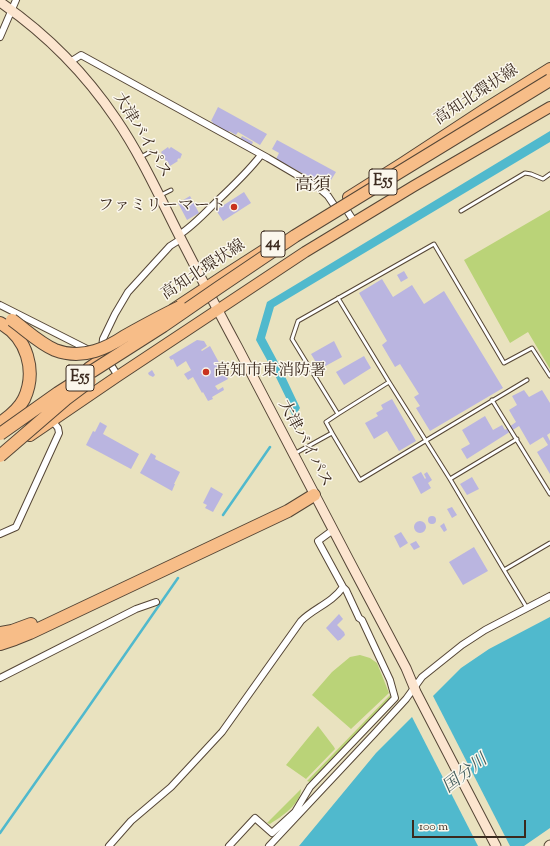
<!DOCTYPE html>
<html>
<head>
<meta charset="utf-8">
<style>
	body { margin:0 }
	#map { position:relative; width:550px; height:846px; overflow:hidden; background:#e9e2bf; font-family:"Sorts Mill Goudy",serif }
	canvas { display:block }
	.scale { position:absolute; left:412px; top:820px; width:114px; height:18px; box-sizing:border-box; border:2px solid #3b2a1e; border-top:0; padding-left:5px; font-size:12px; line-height:14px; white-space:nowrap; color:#3b2a1e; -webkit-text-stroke:3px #fbf7ec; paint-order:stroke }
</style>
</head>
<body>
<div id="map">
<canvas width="550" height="846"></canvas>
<div class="scale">100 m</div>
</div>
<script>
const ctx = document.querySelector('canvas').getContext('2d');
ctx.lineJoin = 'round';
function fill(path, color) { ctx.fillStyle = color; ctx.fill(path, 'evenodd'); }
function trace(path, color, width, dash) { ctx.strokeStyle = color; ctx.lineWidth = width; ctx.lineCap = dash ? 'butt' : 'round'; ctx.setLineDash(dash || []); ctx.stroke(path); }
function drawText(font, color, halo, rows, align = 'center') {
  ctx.font = font + ' "Sorts Mill Goudy","Noto Serif JP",serif'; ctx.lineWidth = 3; ctx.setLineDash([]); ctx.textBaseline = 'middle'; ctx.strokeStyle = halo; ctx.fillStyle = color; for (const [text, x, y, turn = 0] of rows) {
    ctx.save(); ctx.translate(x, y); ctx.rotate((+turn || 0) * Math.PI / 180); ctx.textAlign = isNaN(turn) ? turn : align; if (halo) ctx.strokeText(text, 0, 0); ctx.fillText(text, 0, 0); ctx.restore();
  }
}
fill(new Path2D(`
	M550 210V369L528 332 510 343 464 260Z
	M360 655 370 658 377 663 389 693 351 729 312 695 332 672 350 657Z
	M390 695 391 697 387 703 333 759 310 782 307 781Z
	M318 726 334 747 335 749 306 779 286 765 308 738Z
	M301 789C301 804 281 817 270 824L267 823Z`), '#bad378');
fill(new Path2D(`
	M550 131V142L274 307 265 338 281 368 300 408 294 418 289 409 291 408 272 369 256 340 267 302Z
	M550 617V828L524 846H299L376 753 461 668 489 649Z`), '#50b9cd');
fill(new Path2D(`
	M432 694 510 846H478L411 715Z`), '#e9e2bf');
trace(new Path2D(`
	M223 515 270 447
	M0 833 85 712 178 578`), '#50b9cd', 2.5);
fill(new Path2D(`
	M218 107 267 134 260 145 238 132 236 135 229 131 228 133 211 124 213 122 211 121Z
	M242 136 253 142 251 146 240 140Z
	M277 140 336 172 331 180 324 177 320 183 276 159 279 153 272 149Z
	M168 147 169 149 171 147 182 154 180 159 179 158 177 160 178 161 170 166 168 162 167 163 161 152Z
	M244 192 251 203 223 221 216 210Z
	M190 196 199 213 187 220 178 203Z
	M404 271 408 278 401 282 397 275Z
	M382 279 393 297 412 285 424 304 444 291 503 388 430 431 416 408 420 406 414 397 419 394 400 364 395 367 382 345 387 341 359 293Z
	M197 340 204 341 207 346 201 350 202 351 210 346 228 379 215 386 218 390 223 387 224 390 212 397 213 399 208 401 203 392 202 393 193 377 188 380 184 374 191 370 186 361 177 367 173 359 171 360 169 357Z
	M334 341 342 357 320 369 311 354Z
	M364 356 371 368 344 385 336 372Z
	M152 370 155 375 153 377 149 375 148 373Z
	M524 390 529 397 542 390 550 403V433L547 435 550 441V474L537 452 548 445 543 437 530 445 519 426 467 459 461 449 470 444 462 430 485 416 493 430 502 425 505 430 516 422 509 410 517 405 512 396Z
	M392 399 416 441 399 451 387 431 374 439 365 423 378 416 376 413 383 409 381 405Z
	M100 422 107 426 103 434 139 454 131 469 86 445 93 431 95 432Z
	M151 453 156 456 155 459 180 472 174 484H175L172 491 140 473Z
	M421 472 425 479 426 478 424 474 427 472 432 480 428 483 431 488 421 494 412 477Z
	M472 477 479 489 467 495 460 484Z
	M211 487 223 494 213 512 205 508 207 505 203 503Z
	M452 507 457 515 452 518 447 509Z
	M428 520a4 4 0 1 1 8 0a4 4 0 1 1-8 0Z
	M414 527a6 6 0 1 1 12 0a6 6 0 1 1-12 0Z
	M444 523 447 530 444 532 440 526Z
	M401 532 408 543 400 548 394 536Z
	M416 541 420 547 414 550 410 544Z
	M474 547 488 571 463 585 449 562Z
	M339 614 343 619 337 625 344 632 345 635 340 640H339L338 641 326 628Z`), '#bab5e0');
const lane = new Path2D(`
	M141 157 150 152
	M161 195 171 190
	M461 211 525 173 531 174 543 179 550 174
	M338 298 389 382 450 479 504 570 527 608
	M389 382 338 414 292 339 298 321 434 244 504 363 532 348 550 376
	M492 400 550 494
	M332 433 360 480 527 380
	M294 454 332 433 326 422 338 414
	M450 479 517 439
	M504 570 550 543`);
const street = new Path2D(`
	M0 37 16 0
	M70 62 81 55 268 158 319 188 328 196 334 205
	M344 206 355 223
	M179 235C193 226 204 214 216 202 232 187 248 172 261 155
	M0 305 91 351
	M102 348 103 339 115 314 128 292 170 246 181 239
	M107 362 111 365 118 376
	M0 534 16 527 59 433 58 428 51 419
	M0 678 136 609 156 602
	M295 812 310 787 395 698 390 680 362 620 359 618 346 590 343 587
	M109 846 131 821 171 787 222 732 301 621C314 608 332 603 343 587L318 541 333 530
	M229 846 255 818 272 833 295 812 297 813
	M269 846 374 734 406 699 422 677 462 645 485 630 550 596`);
const secondary = new Path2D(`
	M0 2C45 33 85 73 116 119 142 157 161 200 182 241 200 276 218 311 237 346 293 453 349 561 406 668L416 692 496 846
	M549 846 550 845`);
const primary = new Path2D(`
	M348 197 402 163 486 108 550 68
	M173 309 223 276 279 240
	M88 368 124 343
	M30 436 118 376 305 252 414 186 550 107`);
const highway = new Path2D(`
	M0 323C27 337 37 371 24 399 19 409 9 417 0 423
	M0 633 12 631 31 624
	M0 644 15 639 30 633 288 511 314 495`);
trace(lane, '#554636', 5);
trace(street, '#554636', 8);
trace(secondary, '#554636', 11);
trace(primary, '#554636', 12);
trace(highway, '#554636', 14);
trace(lane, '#fff', 3);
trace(street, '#fff', 6);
trace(secondary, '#fce5cf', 9);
trace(primary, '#f7bd88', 10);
trace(highway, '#f7bd88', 12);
const highwayBridge = new Path2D(`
	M12 320C26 330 39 343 55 350 68 355 82 355 95 351 105 348 116 342 125 336 143 326 161 316 180 307
	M0 434 58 393 163 326 218 288 295 236 550 80
	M0 456 66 399 90 381`);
trace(highwayBridge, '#554636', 14, []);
trace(highwayBridge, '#f7bd88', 12);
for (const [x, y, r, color] of [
	[234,207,4,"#c8321e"],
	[206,372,4,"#c8321e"]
]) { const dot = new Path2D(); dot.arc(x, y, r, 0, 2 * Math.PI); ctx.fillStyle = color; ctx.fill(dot); trace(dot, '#fbf7ec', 1.5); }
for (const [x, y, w] of [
	[383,182,28],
	[273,244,24],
	[80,378,28]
]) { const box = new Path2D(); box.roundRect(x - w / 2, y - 13, w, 26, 3); ctx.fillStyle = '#fbf7ec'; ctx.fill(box); trace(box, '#3b2a1e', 1); }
drawText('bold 15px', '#3b2a1e', null, [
	["E55",383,182],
	["44",273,244],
	["E55",80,378]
]);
drawText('16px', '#3b2a1e', '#fbf7ec', [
	["高知北環状線",477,96,-33],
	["大津バイパス",141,136,59],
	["高知北環状線",204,271,-33],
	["大津バイパス",304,444,62]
]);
drawText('16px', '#3b2a1e', '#fbf7ec', [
	["ファミリーマート",226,207],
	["高知市東消防署",214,372,"left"]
], 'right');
drawText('italic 17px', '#425c5b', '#fbf7ec', [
	["国分川",466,775,-38]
]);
drawText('18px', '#3b2a1e', '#fbf7ec', [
	["高須",313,187]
]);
</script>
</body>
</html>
